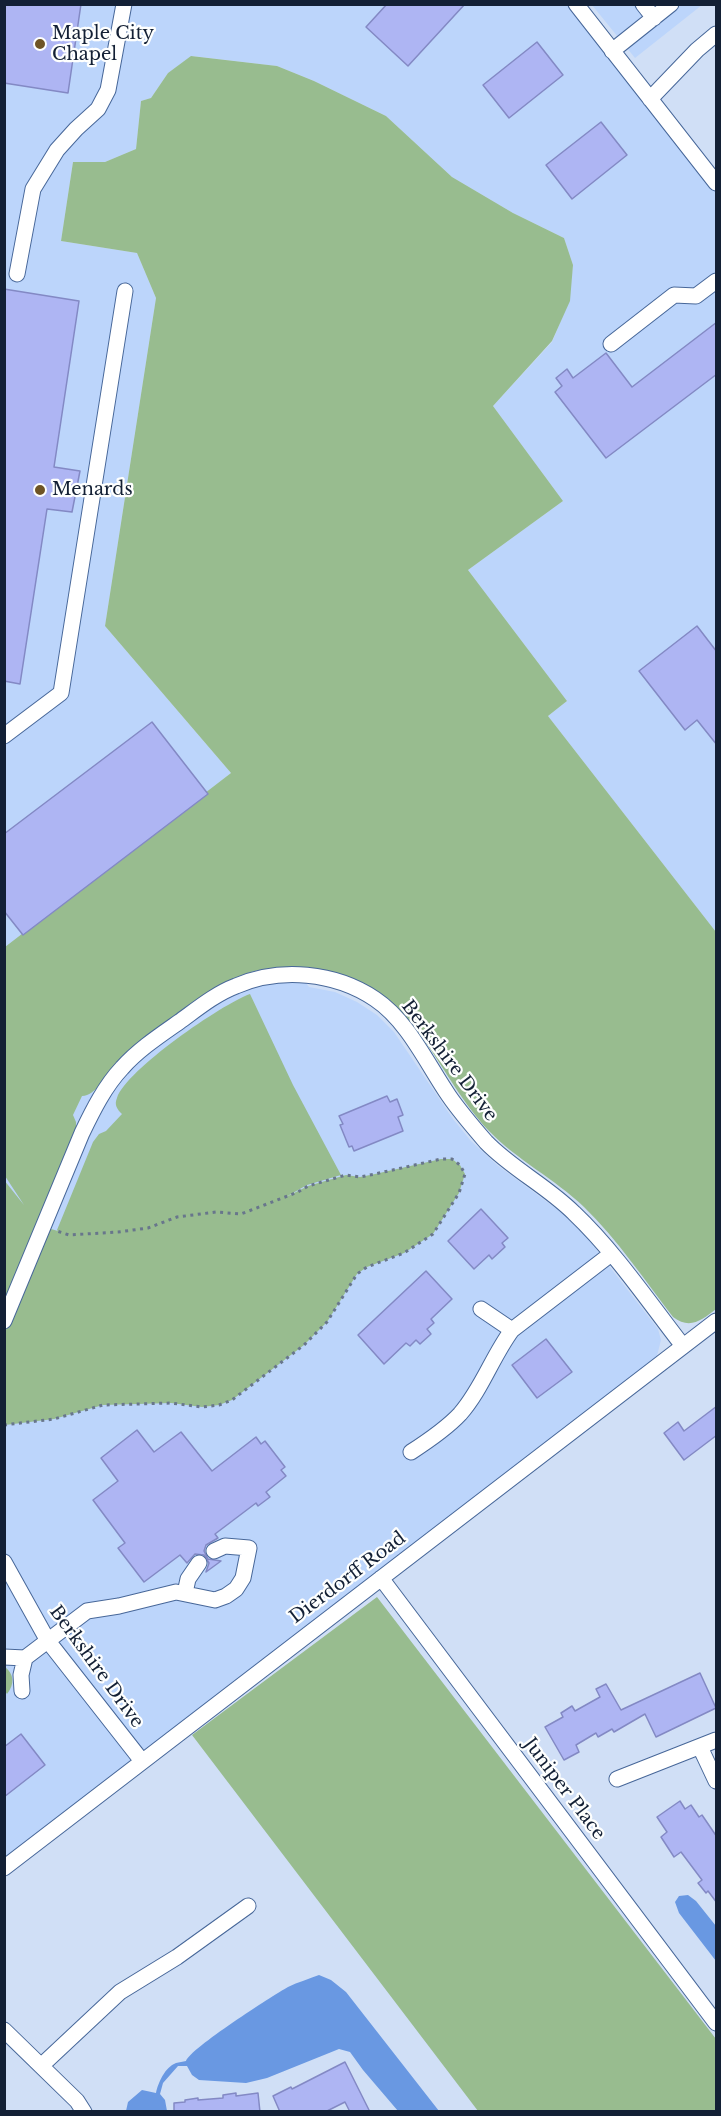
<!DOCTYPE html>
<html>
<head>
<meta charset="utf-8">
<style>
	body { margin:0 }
	#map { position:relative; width:721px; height:2116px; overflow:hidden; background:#d0dff6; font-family:"Libre Baskerville",serif }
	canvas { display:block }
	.frame { position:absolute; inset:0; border:6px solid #132035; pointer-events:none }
</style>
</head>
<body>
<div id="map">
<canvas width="721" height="2116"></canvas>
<div class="frame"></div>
</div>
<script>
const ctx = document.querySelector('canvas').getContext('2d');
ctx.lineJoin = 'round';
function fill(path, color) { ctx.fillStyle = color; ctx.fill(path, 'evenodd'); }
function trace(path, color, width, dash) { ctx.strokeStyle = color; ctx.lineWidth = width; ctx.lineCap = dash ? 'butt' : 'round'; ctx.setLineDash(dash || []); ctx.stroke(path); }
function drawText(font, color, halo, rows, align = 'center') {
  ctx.font = font + ' "Libre Baskerville",serif'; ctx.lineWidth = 4.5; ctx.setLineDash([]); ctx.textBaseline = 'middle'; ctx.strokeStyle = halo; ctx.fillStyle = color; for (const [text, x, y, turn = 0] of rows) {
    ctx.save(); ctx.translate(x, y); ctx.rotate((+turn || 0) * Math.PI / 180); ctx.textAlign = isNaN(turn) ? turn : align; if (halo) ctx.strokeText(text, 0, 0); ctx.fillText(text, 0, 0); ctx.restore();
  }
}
fill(new Path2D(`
	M5 5H576L716 183V932L548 716 567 701 468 570 563 501 493 406 552 342 569 301 573 265 564 238 513 213 452 177 386 116 314 81 277 66 192 56 168 73 151 98 141 101 136 149 105 162H73L61 241 137 253 156 298 105 626 231 773 179 814 309 987 335 992 357 1002 377 1015 394 1032 453 1119 471 1141 497 1165 562 1213 589 1240 658 1329 661 1340 657 1356 598 1403 5 1858Z
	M592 5H702L635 58Z`), '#bcd5fb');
fill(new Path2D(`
	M191 56 277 66 314 81 386 116 452 177 513 213 564 238 573 265 570 301 552 341 493 406 563 501 468 570 567 701 548 716 716 932V1309C702 1320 690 1330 673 1317 645 1281 618 1240 584 1207 555 1179 517 1160 489 1131 436 1075 422 1002 342 975 333 971 321 971 311 969 285 965 255 967 231 980 206 994 184 1013 161 1031 145 1044 127 1056 111 1070 101 1079 97 1095 82 1096L73 1115 76 1122V1130L44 1227 58 1231 57 1230 93 1142 99 1134 106 1131 122 1114C117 1109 114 1105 117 1098 126 1070 222 1004 250 994L293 1085 341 1175 307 1185 284 1198 308 1186 346 1175 360 1177 375 1174 441 1159H452L460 1165 465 1174 459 1193 433 1234 404 1253 367 1267 357 1274 327 1322 304 1345 232 1400 219 1405 202 1407 171 1403 103 1405 54 1419 5 1425 4 1180 24 1205 5 1176V947L231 773 105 626 156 298 137 253 61 241 73 162H105L136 149 141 101 151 98 168 73Z
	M377 1597 716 2039V2111H478L192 1735Z
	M5 1667C14 1674 15 1684 7 1694L5 1691Z`), '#98bc8f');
fill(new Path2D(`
	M688 1895 696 1901 716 1926V1961L679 1913 675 1902 679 1896Z
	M319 1975 331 1980 346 1992 439 2111H398L363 2070 350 2052 339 2049 267 2078 246 2083 199 2080 192 2075 187 2066H178L163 2083 160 2094 165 2100 167 2111H126L128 2102 142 2090 156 2093C158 2083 165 2067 176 2063 179 2062 183 2062 186 2061 191 2048 272 1996 288 1987 298 1982 309 1979 319 1975Z`), '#6998e2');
const building = new Path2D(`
	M4 4H81L68 93 4 83Z
	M387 4H465L408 66 366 27Z
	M537 42 563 75 509 118 483 85Z
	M601 122 627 155 572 199 546 165Z
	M4 289 79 301 54 467 80 471 72 512 47 509 20 684 4 681Z
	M717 322V374L606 458 555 392 562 386 556 378 567 369 573 378 606 353 632 387Z
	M697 626 717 652V745L697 720 685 730 639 671Z
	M152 722 208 794 23 935 4 911V834Z
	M387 1096 390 1102 397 1099 403 1115 398 1117 403 1131 354 1151 352 1146 349 1147 340 1125 343 1124 339 1116Z
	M481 1209 508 1238 502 1243 505 1247 492 1259 489 1255 474 1269 448 1241Z
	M426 1271 452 1299 431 1319 434 1323 427 1329 431 1334 420 1344 416 1340 410 1346 406 1343 384 1364 358 1335Z
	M546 1339 572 1372 537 1398 512 1365Z
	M717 1406V1435L684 1460 664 1433 678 1422 684 1431Z
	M137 1430 154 1452 181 1432 212 1471 256 1437 261 1444 265 1441 285 1467 281 1470 286 1476 266 1492 270 1497 258 1506 256 1503 215 1534 218 1538 206 1545 204 1551 208 1559 221 1561 206 1572 209 1563 204 1555 195 1554 187 1563 180 1555 144 1582 118 1548 125 1543 93 1500 118 1481 101 1458Z
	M700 1673 716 1708 656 1737 645 1714 614 1732 612 1729 598 1737 596 1733 576 1745 579 1752 564 1760 545 1727 563 1717 561 1713 572 1706 575 1711 600 1697 596 1689 606 1684 621 1710Z
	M21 1734 45 1765 4 1797V1747Z
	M680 1801 685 1809 691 1805 699 1817 702 1815 717 1837V1903L708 1891 706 1893 698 1883 702 1880 681 1852 674 1857 661 1837 667 1832 657 1817Z
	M345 2062 370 2112H350L345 2102 325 2112H280L273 2096 291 2087 292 2089Z
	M236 2093V2096L258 2093 260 2112H174V2103L185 2102V2100L198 2098V2100L223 2098V2095Z`);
fill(building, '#aeb5f3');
trace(building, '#8389c4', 1.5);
const minor = new Path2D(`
	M576 4 716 183
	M643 4 654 18
	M612 51 671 4
	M650 99 697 50 716 34
	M17 274 33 189 57 150 76 129 98 109 108 90 124 4
	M611 344 674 295 696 296 716 281
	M4 736 61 693 125 291
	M481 1309 512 1330
	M4 1321 82 1133C93 1110 105 1086 122 1068 138 1050 159 1036 179 1022 197 1009 215 994 236 986 280 967 335 972 375 999 408 1021 427 1064 449 1096 460 1112 473 1127 486 1142 512 1169 547 1186 574 1213 615 1252 648 1301 683 1346
	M411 1452C428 1441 446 1429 460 1414 482 1389 492 1357 512 1330L611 1254
	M4 1562 48 1641 142 1761
	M381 1578 716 2023
	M185 1593 188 1579 199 1563
	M4 1657 25 1658 21 1675 22 1691
	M25 1658 87 1611 119 1606 176 1592 215 1600 226 1596 236 1589 243 1578 249 1548 225 1546 214 1551
	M700 1747 716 1781
	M617 1779 716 1740
	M4 1868 716 1321
	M4 2030 77 2101 84 2112
	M41 2066 120 1992 177 1957 248 1906`);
trace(minor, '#476799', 17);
trace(new Path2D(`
	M4 1425 54 1419 103 1405 171 1403 202 1407 219 1405 232 1400 304 1345 327 1322 357 1274 367 1267 404 1253 433 1234 459 1193 465 1174 460 1165 452 1159H441L375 1174 360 1177 346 1175 308 1186 298 1192 241 1214 216 1212 177 1217 148 1228 118 1232 69 1235 57 1231`), '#68768c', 3, [3, 4.5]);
trace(minor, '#fff', 15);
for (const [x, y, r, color] of [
	[40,44,6,"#6e5425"],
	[40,490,6,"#6e5425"]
]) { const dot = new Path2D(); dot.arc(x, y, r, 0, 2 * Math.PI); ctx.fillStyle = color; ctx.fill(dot); trace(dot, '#fefffe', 2); }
drawText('18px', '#132035', '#fefffe', [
	["Maple City",52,34],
	["Chapel",52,55],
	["Menards",52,490]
], 'left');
drawText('18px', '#132035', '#fefffe', [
	["Berkshire Drive",449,1061,53],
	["Dierdorff Road",348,1578,-37],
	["Berkshire Drive",96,1667,54],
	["Juniper Place",564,1789,53]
]);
</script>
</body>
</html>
